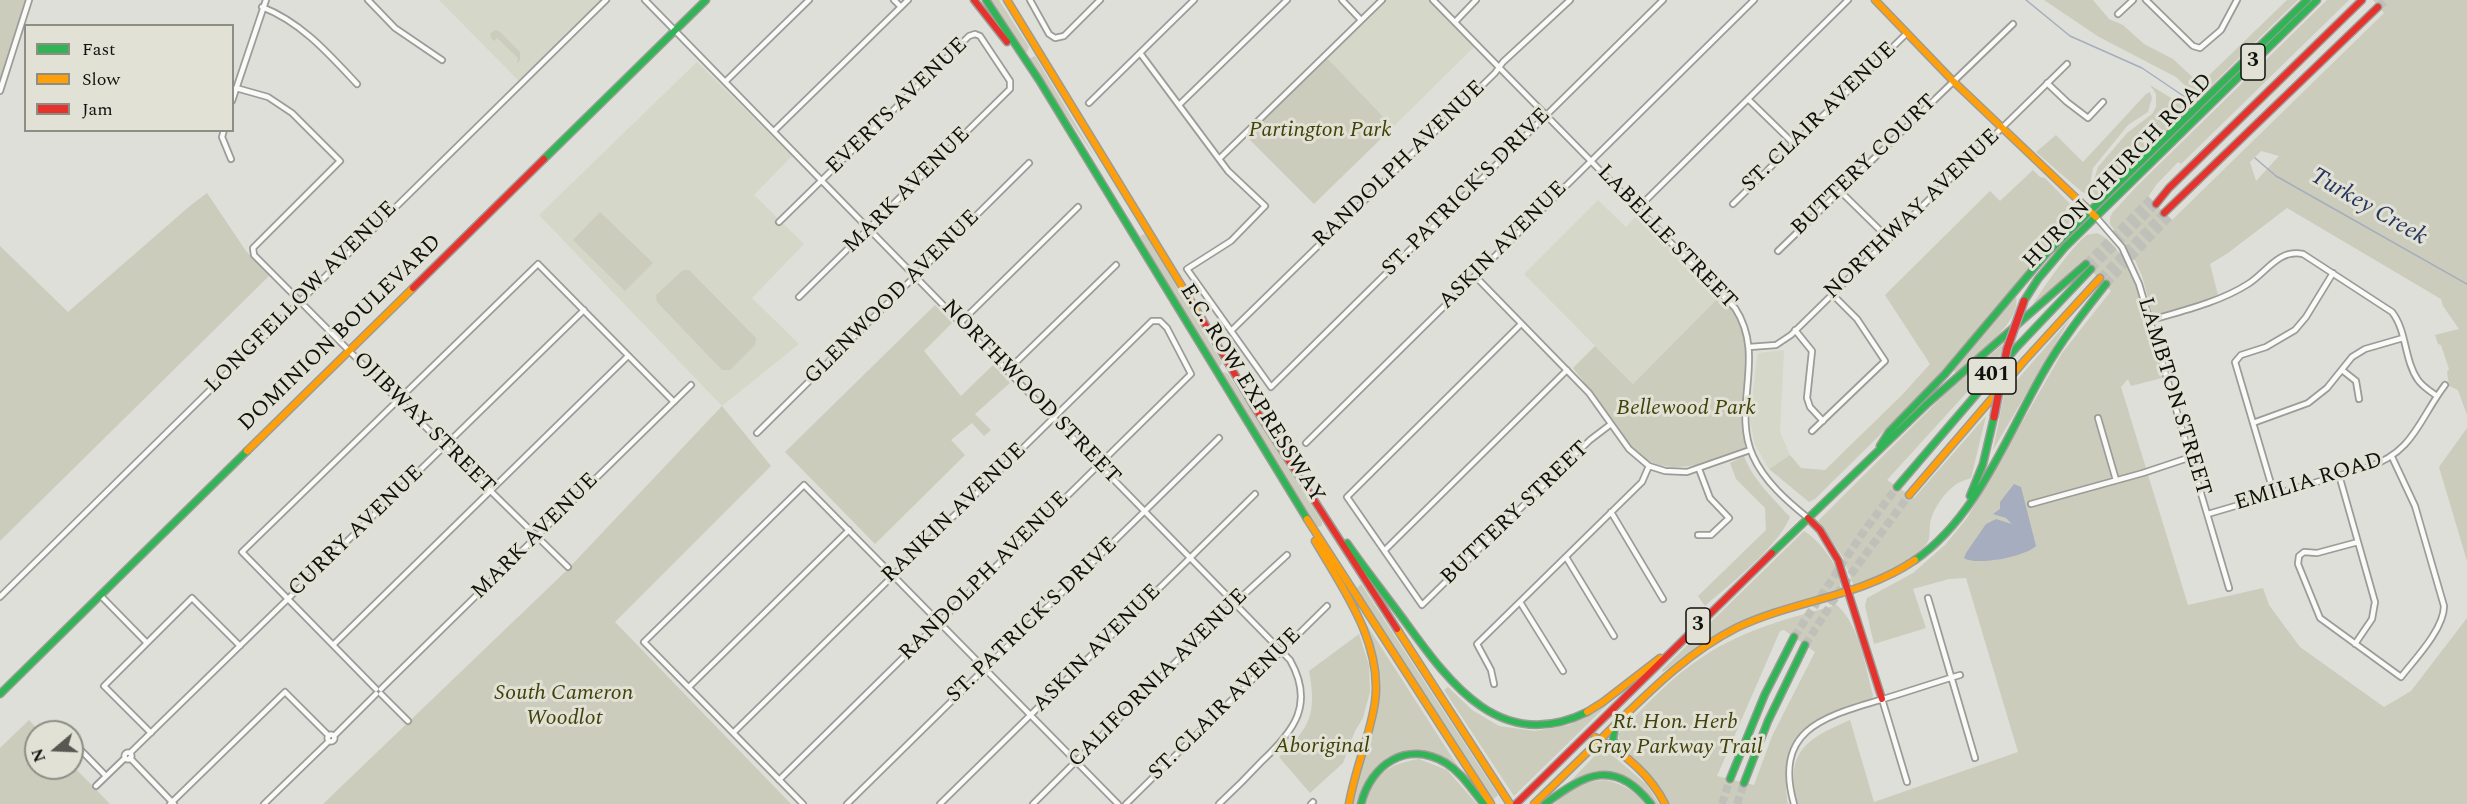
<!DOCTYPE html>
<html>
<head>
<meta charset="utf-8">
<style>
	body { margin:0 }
	#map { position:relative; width:2467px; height:804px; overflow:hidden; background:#dedfd8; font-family:Spectral,serif }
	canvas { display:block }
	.legend { position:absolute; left:24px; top:24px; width:210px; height:108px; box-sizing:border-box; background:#e1e2d5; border:2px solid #8d8e85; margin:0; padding:8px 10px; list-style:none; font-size:18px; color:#10100c }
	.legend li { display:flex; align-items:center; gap:12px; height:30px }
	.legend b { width:30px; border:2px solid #8d8e85 }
	.north { position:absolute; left:24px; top:720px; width:60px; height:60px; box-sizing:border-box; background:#e1e2d5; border:2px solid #8d8e85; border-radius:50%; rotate:251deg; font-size:16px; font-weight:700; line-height:24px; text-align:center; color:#10100c }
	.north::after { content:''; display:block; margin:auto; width:21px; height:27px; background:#585853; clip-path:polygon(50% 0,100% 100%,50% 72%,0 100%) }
</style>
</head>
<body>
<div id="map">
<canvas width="2467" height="804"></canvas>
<ul class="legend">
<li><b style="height:8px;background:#30b455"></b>Fast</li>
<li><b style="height:8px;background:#ff9f0a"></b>Slow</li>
<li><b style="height:8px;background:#e5322d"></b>Jam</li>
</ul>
<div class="north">N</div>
</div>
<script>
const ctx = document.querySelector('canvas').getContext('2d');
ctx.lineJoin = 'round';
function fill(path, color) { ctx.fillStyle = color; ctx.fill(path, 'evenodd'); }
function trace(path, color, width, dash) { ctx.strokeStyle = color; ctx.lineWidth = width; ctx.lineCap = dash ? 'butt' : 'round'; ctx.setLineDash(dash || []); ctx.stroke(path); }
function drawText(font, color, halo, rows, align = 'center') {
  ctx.font = font + ' Spectral,serif'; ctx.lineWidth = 6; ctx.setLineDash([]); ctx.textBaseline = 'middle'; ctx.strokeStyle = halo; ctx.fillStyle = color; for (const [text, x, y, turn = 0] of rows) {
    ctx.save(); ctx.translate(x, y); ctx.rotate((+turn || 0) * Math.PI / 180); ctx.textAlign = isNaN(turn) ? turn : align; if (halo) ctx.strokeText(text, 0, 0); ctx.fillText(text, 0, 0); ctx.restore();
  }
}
fill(new Path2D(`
	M439 0H602L519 81Z
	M1386 0H1430L1475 46 1393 127 1327 58Z
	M697 62 792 156 754 195 804 244 752 298 799 344 722 406 539 215Z
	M1598 200 1626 227 1639 213 1655 230 1660 238 1718 298 1633 384 1524 274Z
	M1784 350 1780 432 1790 455 1769 469 1755 445 1750 421 1756 364 1758 353Z`), '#d5d7c8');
fill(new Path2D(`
	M0 0H25L0 80Z
	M990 0H999L1029 47 1027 52 1023 51Z
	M2044 0H2093L2109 19 2123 25 2144 44 2173 59 2200 84 2287 0H2298L2098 197 2094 194 2092 186 2098 167 2127 133 2152 114 2156 107V94L2150 85 2181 104 2192 92 2176 77 2099 37Z
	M2327 0H2349L2181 164 2178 162 2156 185 2148 197 2172 220 2384 13 2373 0H2467V415L2458 390 2449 386 2447 372 2449 369 2441 345 2438 344 2435 335 2459 329 2443 306 2441 299 2287 208 2228 253 2210 264 2218 295 2157 318 2152 312 2142 276 2134 258 2110 224V217L2113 212 2137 186ZM2261 151 2279 156 2256 181 2250 162Z
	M495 30 499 31 520 52V60L517 64 518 58 497 38 494 41 491 38 490 34Z
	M1035 56 1096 159 1028 59Z
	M1327 58 1393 127 1314 204 1246 136Z
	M2150 92 2152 98 2148 112 2128 125 2093 168 2088 194 2082 192 2036 152 2056 135 2083 162 2146 94Z
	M2033 170 2040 177 2045 178 2074 208 2071 221C2027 268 1988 318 1946 366 1905 412 1859 455 1815 499L1809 502 1769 469 1790 455 1801 468 1825 470 1902 395 1930 364 1885 295 1990 191 2000 201Z
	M207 193 246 251 269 276 0 541V246L68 312 191 205Z
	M600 212 653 263 625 291 573 240Z
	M2097 233C2136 250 2152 340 2162 378L2131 386 2128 379 2121 387 2188 605 2263 588 2269 605 2300 647 2384 707 2411 691 2467 618V804H1798C1784 752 1806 739 1850 720L1874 802 2018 752 1966 578 1949 579 1913 589 1926 628 1874 644 1865 606 1867 598 1913 573 1945 545 1967 518 2062 353 2111 291 2082 261 2031 308C2039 293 2074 243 2087 235 2089 234 2095 234 2097 233Z
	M1145 234 1222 363 1219 368 1190 325 1140 236Z
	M683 270H689L756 338 755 345 730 370H722L657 302 656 295Z
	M2016 297C2022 322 1974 357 1956 373L1954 371Z
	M1718 298C1722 300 1726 303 1730 306 1756 333 1745 378 1742 411 1742 423 1744 436 1746 449 1715 460 1675 478 1644 458 1629 449 1619 429 1609 415 1597 399 1585 383 1573 368L1595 346 1633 384Z
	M935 305 952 323 924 351 961 396 993 365 1010 383 975 414 991 430 984 436 972 423 951 440 965 455 875 544 785 452Z
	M2070 319 1993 450 2004 395Z
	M2003 344 2000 356 1887 480 1914 498 1986 416 1971 478C1966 480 1958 482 1954 486 1944 493 1931 512 1930 525 1929 533 1931 539 1925 546 1907 566 1880 576 1857 586L1853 584 1843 557 1818 521 1943 396Z
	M1224 372 1228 374 1322 522V526L1316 527 1221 376Z
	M722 406 771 466 615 622 791 804H323L566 571Z
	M2467 428V561L2439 467Z
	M1744 456C1753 480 1773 498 1790 517 1777 548 1731 583 1705 606L1698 596 1766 530 1765 508 1736 479 1730 463Z
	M1804 531C1818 539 1846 572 1839 589L1744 620 1702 643 1663 672 1662 670Z
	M1361 584 1498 795 1493 800 1355 590Z
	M1837 605C1860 626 1865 666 1873 695L1872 699C1830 713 1797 719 1788 767 1786 781 1785 790 1788 804H1668C1660 776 1623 760 1618 734 1645 706 1671 677 1704 656 1743 630 1792 617 1837 605ZM1784 630 1815 652 1772 736 1754 785 1717 776 1780 631Z
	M1363 619 1459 768 1457 769 1445 758 1433 754 1380 764 1358 804H1353L1380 678 1361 620Z
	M1359 634 1369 665 1370 692 1363 718 1355 731 1343 763 1310 793 1279 757C1310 728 1317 714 1309 671Z
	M1448 687 1472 710 1499 726 1535 731 1569 725 1610 702 1514 796 1444 690Z
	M29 720 40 732H36V768H72V765L110 804H0V748Z
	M1604 748 1647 785 1659 804H1654L1612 772 1567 785 1601 749Z
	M1419 759 1447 770 1477 804H1364C1371 775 1391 763 1419 759Z
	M1605 780C1623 784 1633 790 1645 804H1554C1570 789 1583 781 1605 780Z`), '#cbccbc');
fill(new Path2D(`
	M2014 484 2021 487 2036 546C2024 557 1977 566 1964 558L1966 553 1986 524 1996 519 2012 524 2006 518 1993 514 2000 509V502Z`), '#a5adbe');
trace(new Path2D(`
	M2026 0 2070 36 2142 68 2185 97
	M2255 158 2276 176 2467 284`), '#a5adbe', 1.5);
trace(new Path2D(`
	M2378 7 2386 0
	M2086 264 2151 199
	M2091 269 2156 204
	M2100 278 2164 213
	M2106 284 2169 217
	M1794 637 1862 534 1897 487
	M1805 645 1844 584 1909 495
	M1722 804 1730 779
	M1737 804 1744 783`), '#bfc0b9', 8, [8, 4]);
const street = new Path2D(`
	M368 0 395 28 442 60
	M645 0 1290 660C1315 704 1294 731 1262 761 1248 776 1234 790 1219 804
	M894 0 901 7
	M1030 0 1049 34 1055 38 1064 36 1100 0
	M1342 0 1361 20
	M1433 0 1735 308C1767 357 1731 407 1753 456 1764 481 1787 501 1808 518
	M2146 0 2193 46 2200 48 2221 30 2237 0
	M262 7C301 22 329 54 357 84
	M2118 14 2133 0
	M1455 22 1476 0
	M1140 53 1228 171 1265 206 1231 241 1187 269 1271 387 1663 0
	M725 82 809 0
	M2047 83 2067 102 2088 118 2103 102
	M236 88 268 97 292 113 340 161 253 248 254 255 398 400 568 567
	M0 91 29 0
	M1748 99 1794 144
	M232 101 266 0
	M1089 103 1194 0
	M1179 105 1287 0
	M224 130 222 137 231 159
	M774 131 908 0
	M1219 159 1382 0
	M1840 191 1888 238
	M1733 204 1907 33
	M1638 208 1848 0
	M2096 217 2122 247 2139 284 2229 588
	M779 222 969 36 975 34 980 36 1010 81V89L799 297
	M1778 251 2013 24
	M1475 276 1589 393 1629 449 1649 466 1665 471 1687 472 1750 450
	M2151 320C2182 311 2220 302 2248 284 2267 272 2278 249 2303 254L2392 312C2407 331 2404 360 2418 380 2423 387 2430 391 2437 396
	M960 323 1078 207
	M1521 324 1347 497 1422 605 1590 440 1611 424
	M1795 330 1812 351 1807 398 1810 407 1823 421
	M1231 331 1495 73 1503 62 1570 0
	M1749 347 1776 345 1791 335 2067 64
	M2342 370 2356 381 2359 399
	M1007 371 1116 265
	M2098 418 2116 480
	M2253 423 2308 403 2327 388 2352 357 2365 349 2403 338
	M1812 431 1885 361 1857 319 1832 294
	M757 433 1029 163
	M1306 443 1754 0
	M2339 475 2375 602 2372 619 2355 644
	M2274 494 2235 362 2241 355 2266 347 2295 330 2306 317 2333 273
	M2031 504 2143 473 2191 457
	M1611 512 1663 599
	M2208 514 2368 467C2414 452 2419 419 2445 385
	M1698 535H1711L1729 518 1710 498 1699 469
	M2358 542 2317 553 2304 552 2299 556 2298 564 2320 618 2401 677C2415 659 2444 629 2444 606L2415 506 2392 457
	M1385 550 1567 370
	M1566 557 1614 636
	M100 595 147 643
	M0 597 606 0
	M1928 598 1975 758
	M1520 602 1563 671
	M333 645 628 356
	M1494 684 1491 670 1477 644 1642 482 1649 466
	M689 687 849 530
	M376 689 242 552 538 264 674 402
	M381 689 691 385
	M381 694 408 721
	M1882 699 1907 782
	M56 732 60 728 63 732
	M734 732 1152 321H1160L1167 328 1191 374 779 780
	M151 733 104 686 192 598 240 646
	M327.5 738a3.5 3.5 0 1 1 7 0a3.5 3.5 0 1 1-7 0Z
	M334 736 376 694
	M72 741 106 776
	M124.5 756a3.5 3.5 0 1 1 7 0a3.5 3.5 0 1 1-7 0Z
	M130 753 584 310
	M130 758 174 804
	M96 786 125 758
	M170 804 285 692 329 736
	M264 804 329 741
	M803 804 644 642 804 485 1118 804
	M847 804 1219 438
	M940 804 1255 494
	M1033 804 1238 600 1287 555
	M1126 804 1327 606
	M1311 804 1313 802
	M1794 804C1773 730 1823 717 1880 700 1907 692 1933 683 1960 675`);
const fast = new Path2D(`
	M986 0 1039 80 1307 519
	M544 159 706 0
	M2024 301 2038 279 2065 247 2317 0
	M1880 446 1889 432 1945 374 2047 253 2307 0
	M1897 487 2016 348 2091 269
	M1970 496 1983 464 1994 417
	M1347 543C1365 569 1385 594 1404 620 1449 682 1500 755 1587 712
	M1772 553 1928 403 2086 264
	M1915 560C1977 517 2006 437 2043 373 2061 341 2083 313 2106 284
	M0 694 247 451
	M1615 725 1613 740 1621 750
	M1730 779 1765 694 1794 637
	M1744 783 1768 721 1805 645
	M1361 804C1371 764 1407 740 1446 763 1462 773 1472 790 1484 804
	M1545 804C1586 773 1615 758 1651 804`);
const slow = new Path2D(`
	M1007 0 1202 319
	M1875 0 1953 81 2096 217
	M247 451 413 288
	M1909 495 2025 360 2100 278
	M1307 519 1491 804
	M1315 541C1343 589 1383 643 1375 702 1370 736 1355 769 1349 804
	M1397 629 1510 804
	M1587 712 1603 702 1660 658
	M1595 737C1624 753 1650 774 1665 804
	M1534 804C1561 778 1589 751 1616 724 1653 688 1689 652 1736 628 1794 600 1861 597 1915 560`);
const jam = new Path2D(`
	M974 0 1007 42
	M2156 204 2169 188 2362 0
	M2164 213 2378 7
	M413 288 544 159
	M1202 319 1253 405 1397 629
	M1808 518 1820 530 1838 560 1882 699
	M1516 804 1772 553`);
trace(street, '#9b9c97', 8);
trace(fast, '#9b9c97', 9);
trace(slow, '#9b9c97', 9);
trace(jam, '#9b9c97', 9);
trace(street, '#fafaf9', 4.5);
trace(fast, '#30b455', 6);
trace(slow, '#ff9f0a', 6);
trace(jam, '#e5322d', 6);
const jamBridge = new Path2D(`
	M1994 417 2007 349 2024 301`);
trace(jamBridge, '#9fa2aa', 10, []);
trace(jamBridge, '#e5322d', 7);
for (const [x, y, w] of [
	[2253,62,24],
	[1992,376,48],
	[1698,626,24]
]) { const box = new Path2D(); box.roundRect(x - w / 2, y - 18, w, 36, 4.5); ctx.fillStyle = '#e1e2d5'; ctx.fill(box); trace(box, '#10100c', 1.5); }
drawText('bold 21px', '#10100c', null, [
	["3",2253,62],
	["401",1992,376],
	["3",1698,626]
]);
drawText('22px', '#10100c', '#e1e2d5', [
	["EVERTS AVENUE",898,107,-44],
	["ST. CLAIR AVENUE",1820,118,-44],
	["RANDOLPH AVENUE",1400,165,-44],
	["BUTTERY COURT",1865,166,-44],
	["HURON CHURCH ROAD",2119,172,-46],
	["MARK AVENUE",908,191,-45],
	["ST. PATRICK'S DRIVE",1467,193,-45],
	["NORTHWAY AVENUE",1913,215,-44],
	["LABELLE STREET",1666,238,46],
	["ASKIN AVENUE",1504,246,-45],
	["LONGFELLOW AVENUE",302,298,-45],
	["GLENWOOD AVENUE",893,298,-45],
	["DOMINION BOULEVARD",341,334,-44],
	["NORTHWOOD STREET",1030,393,46],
	["E.C. ROW EXPRESSWAY",1251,394,58],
	["LAMBTON STREET",2173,397,73],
	["OJIBWAY STREET",423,424,45],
	["EMILIA ROAD",2309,483,-17],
	["RANKIN AVENUE",955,514,-44],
	["BUTTERY STREET",1516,514,-44],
	["CURRY AVENUE",357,532,-44],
	["MARK AVENUE",536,537,-45],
	["RANDOLPH AVENUE",985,577,-45],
	["ST. PATRICK'S DRIVE",1033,621,-44],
	["ASKIN AVENUE",1098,649,-45],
	["CALIFORNIA AVENUE",1159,679,-45],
	["ST. CLAIR AVENUE",1226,705,-45]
]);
drawText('italic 22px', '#414209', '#e1e2d5', [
	["Partington Park",1320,132],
	["Bellewood Park",1686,410],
	["South Cameron",564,695],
	["Woodlot",564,720],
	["Rt. Hon. Herb",1675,724],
	["Gray Parkway Trail",1675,749],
	["Aboriginal",1322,748]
]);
drawText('italic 24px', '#28355e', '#e1e2d5', [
	["Turkey Creek",2368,208,30]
]);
</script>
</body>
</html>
